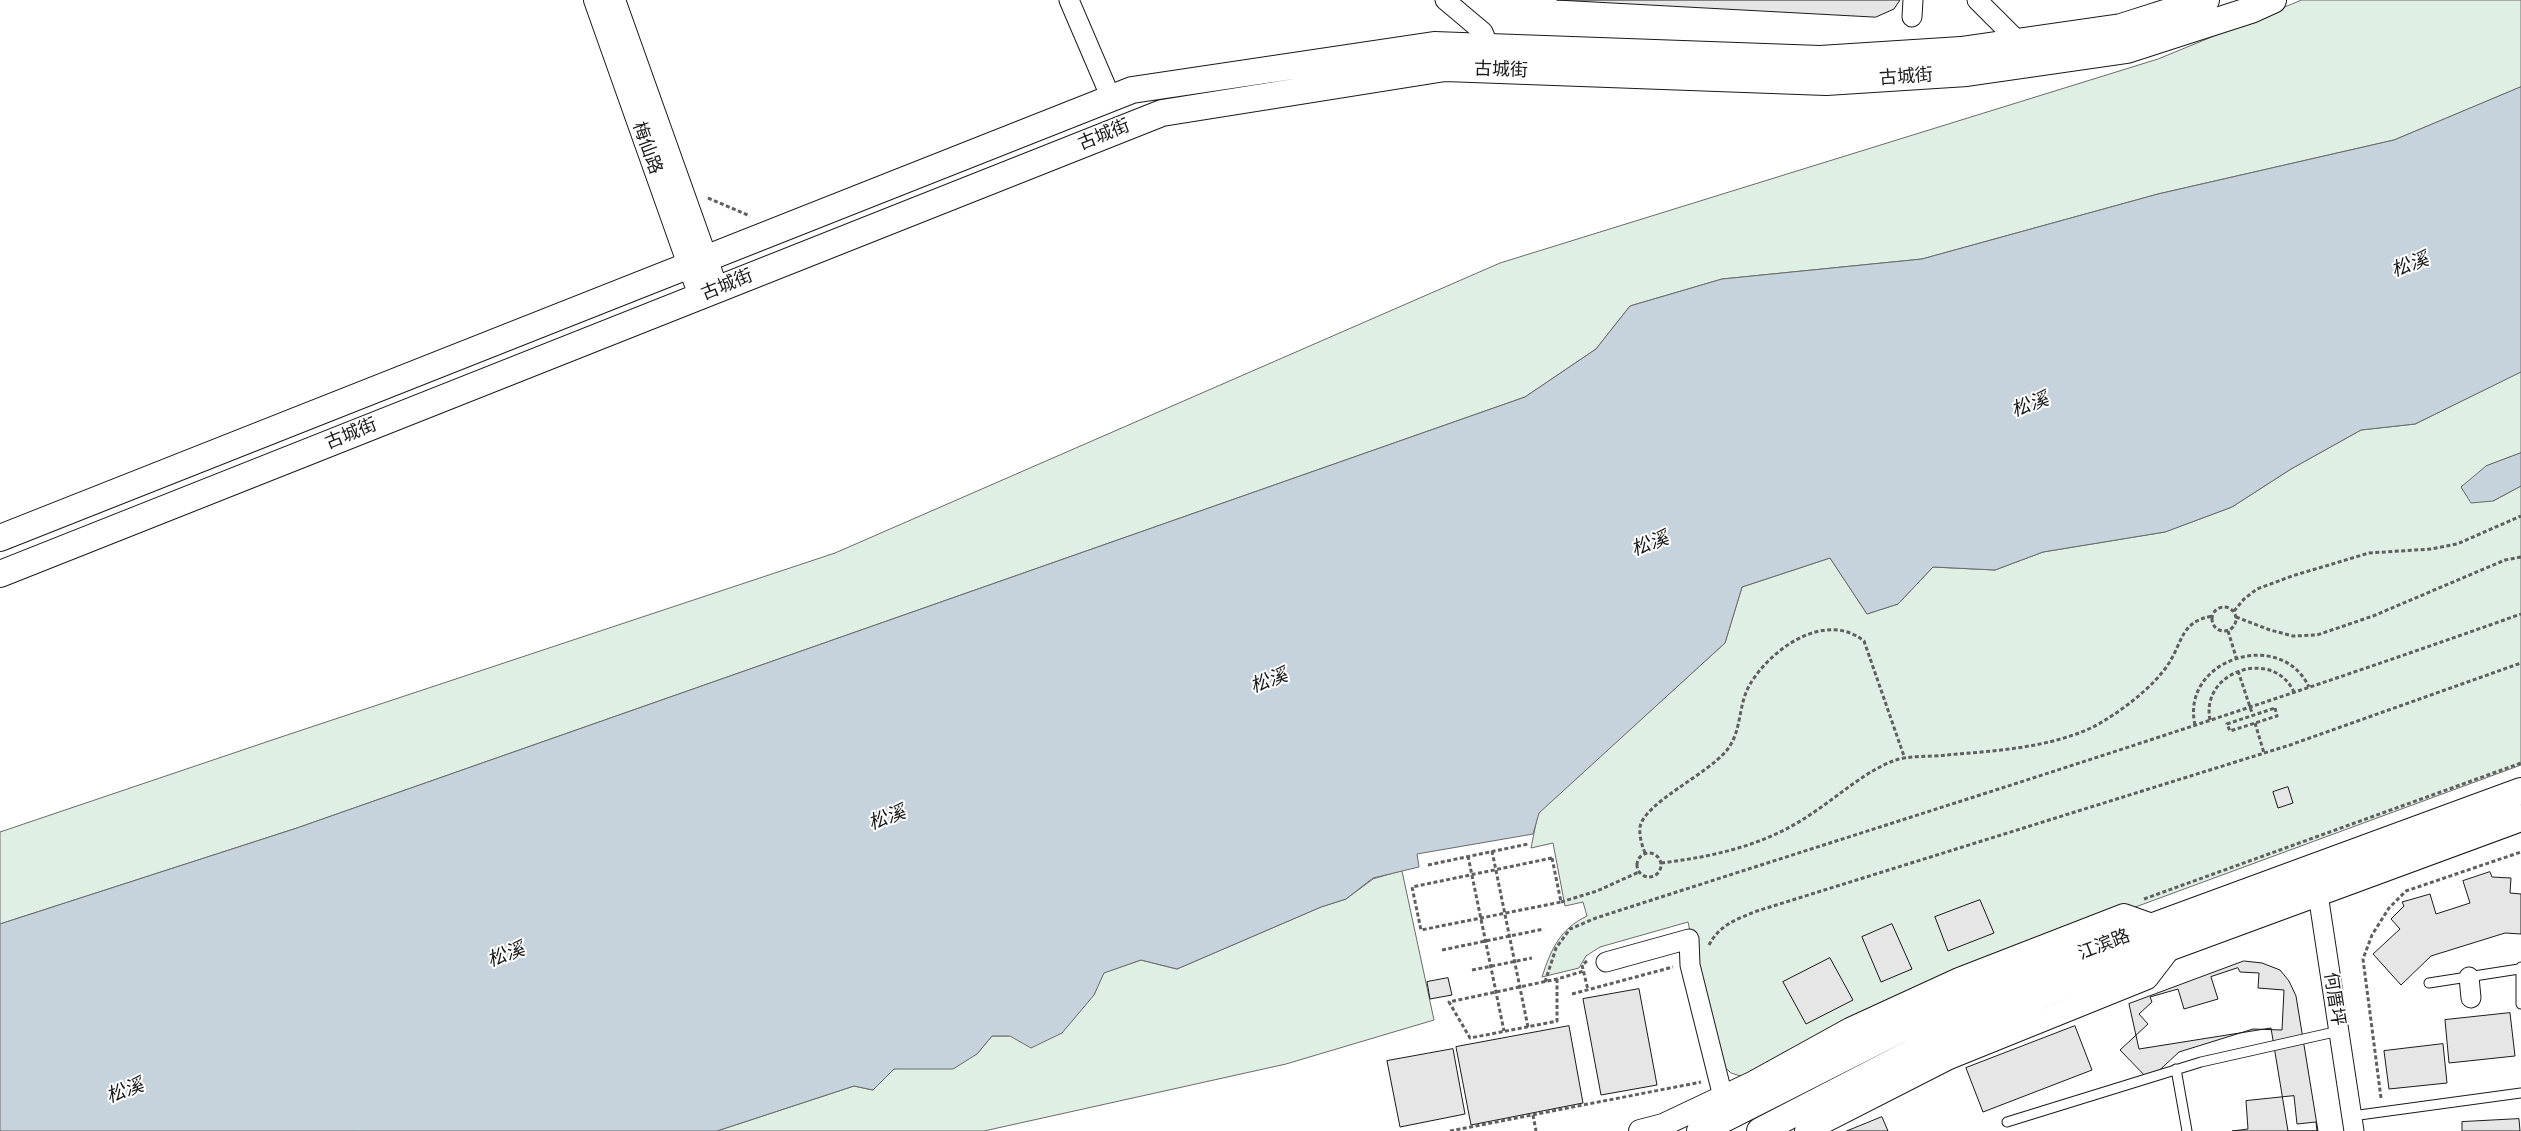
<!DOCTYPE html>
<html>
<head>
<meta charset="utf-8">
<style>
	body { margin:0 }
	canvas { display:block; background:#fff }
</style>
</head>
<body>
<canvas width="2521" height="1131"></canvas>
<script>
const ctx = document.querySelector('canvas').getContext('2d');
ctx.lineJoin = 'round';
function fill(path, color) { ctx.fillStyle = color; ctx.fill(path, 'evenodd'); }
function trace(path, color, width, dash) { ctx.strokeStyle = color; ctx.lineWidth = width; ctx.lineCap = dash ? 'butt' : 'round'; ctx.setLineDash(dash || []); ctx.stroke(path); }
function drawText(font, color, halo, rows, align = 'center') {
  ctx.font = font + ' "IBM Plex Sans","Noto Sans SC",sans-serif'; ctx.lineWidth = 4; ctx.setLineDash([]); ctx.textBaseline = 'middle'; ctx.strokeStyle = halo; ctx.fillStyle = color; for (const [text, x, y, turn = 0] of rows) {
    ctx.save(); ctx.translate(x, y); ctx.rotate((+turn || 0) * Math.PI / 180); ctx.textAlign = isNaN(turn) ? turn : align; if (halo) ctx.strokeText(text, 0, 0); ctx.fillText(text, 0, 0); ctx.restore();
  }
}
const green = new Path2D(`
	M2302 0H2521V87L2394 140 2158 194 1922 259 1722 279 1630 306 1596 349 1525 397 297 828 0 924V832L281 737 835 553 1500 263 2158 59Z
	M2521 372V453L2486 466 2493 501 2521 486V765L2005 955 1747 1078 1731 1073 1718 1061 1688 922 1600 947 1586 956 1579 968 1542 977C1551 949 1560 929 1587 916L1583 902 1565 906 1553 843 1531 848 1538 813 1725 643 1742 587 1830 558 1867 614 1898 604 1933 567 1995 570 2043 552 2165 532 2232 507 2291 469 2361 430 2415 424Z
	M1402 871 1434 1020 1286 1064 984 1131H717L854 1086 873 1090 894 1069 977 1054 992 1036H1009L1094 995 1103 973 1141 960 1177 969 1321 907 1346 899 1373 879Z`);
fill(green, '#e0efe3');
trace(green, '#6a6a6a', 1);
const water = new Path2D(`
	M2521 87V372L2415 424 2361 430 2291 469 2232 507 2165 532 2043 552 1995 570 1933 567 1898 604 1867 614 1830 558 1742 587 1725 643 1539 813 1533 834 1417 854 1419 867 1373 878 1346 899 1321 907 1177 969 1141 960 1104 973 1094 995 1062 1033 1031 1048 1010 1036H992L977 1054 953 1069H894L873 1090 854 1086 717 1131H0V924L297 828 1525 397 1596 349 1630 306 1722 279 1922 259 2158 194 2394 140Z
	M2521 453V486L2493 501 2471 503 2461 487 2486 466Z`);
fill(water, '#c6d2dc');
trace(water, '#6a6a6a', 1);
const building = new Path2D(`
	M1557 0H1900L1894 9 1876 17Z
	M2288 787 2293 803 2278 808 2273 792Z
	M2490 872 2492 877 2511 878 2510 893 2521 894V934L2505 933 2431 956 2401 985 2373 954 2400 929 2391 919 2404 906 2402 902 2430 894 2436 914 2470 903 2463 881Z
	M1980 900 1994 933 1948 951 1935 917Z
	M1892 924 1912 969 1881 982 1862 937Z
	M1830 958 1853 1000 1806 1024 1783 982Z
	M2244 961 2262 963 2280 970 2289 981 2296 996 2318 1131H2288L2271 1028 2139 1049 2129 1004Z
	M2238 968 2240 972 2259 973 2258 988 2284 990 2282 1030 2253 1029 2179 1052 2149 1080 2120 1050 2148 1024 2139 1014 2152 1002 2150 997 2178 989 2184 1009 2218 999 2211 977Z
	M1448 978 1452 995 1430 999 1427 982Z
	M1639 989 1657 1085 1601 1095 1583 999Z
	M2510 1013 2515 1056 2449 1063 2445 1020Z
	M1569 1026 1583 1103 1471 1125 1456 1047Z
	M2075 1026 2092 1070 1983 1112 1966 1068Z
	M2443 1044 2447 1083 2389 1089 2384 1051Z
	M1453 1049 1465 1114 1400 1127 1387 1061Z
	M2294 1096 2297 1124 2316 1122 2317 1131H2232L2248 1129 2246 1101Z
	M1882 1117 1888 1131H1847Z
	M2519 1119 2520 1131H2462V1122Z`);
fill(building, '#e6e6e6');
trace(building, '#1a1a1a', 1);
const service = new Path2D(`
	M2521 967V1004
	M2429 983 2519 969
	M2176 1069 2187 1131
	M2352 1116 2521 1093
	M2007 1122 2201 1062 2339 1031`);
const minor = new Path2D(`
	M1069 0 1111 98
	M1445 0 1483 32 1489 47
	M1977 0 2019 42
	M1912 17 1913 0
	M2316 881 2354 1131
	M1606 962 1689 939 1690 965 1723 1097
	M2469 977 2471 998`);
const tertiary = new Path2D(`
	M595 0 700 296
	M614 0 717 289
	M1640 1131 1663 1125 1754 1082 1850 1029 1959 979 2124 915 2155 926
	M1806 1131 1949 1058 2147 978 2170 948`);
const secondary = new Path2D(`
	M0 538 1132 90 1434 45 1820 59 1961 50 2121 27 2206 0
	M0 574 1162 113 1445 68 1826 82 1967 73 2127 50 2251 10 2273 0
	M1700 1131 1907 1026 1978 994 2094 948 2521 791
	M1760 1131 1942 1037 2054 990 2521 818`);
trace(service, '#1a1a1a', 11);
trace(minor, '#1a1a1a', 21);
trace(tertiary, '#1a1a1a', 24);
trace(secondary, '#1a1a1a', 28);
trace(new Path2D(`
	M708 198 750 216
	M2212 619a12 12 0 1 1 24 0a12 12 0 1 1-24 0Z
	M2234 611 2244 599 2257 589 2292 576 2369 553 2431 549 2457 544 2521 516
	M2236 617 2270 630 2293 636 2317 635 2373 616 2505 560 2521 557
	M2228 631 2236 657
	M2238 671 2253 716
	M2275 708 2277 716 2230 731 2227 724Z
	M2210 720C2200 671 2273 647 2294 692
	M2255 723 2264 753
	M2195 725C2180 659 2281 627 2309 687
	M1492 851 1528 1027
	M1637 865a12 12 0 1 1 24 0a12 12 0 1 1-24 0Z
	M1645 853C1642 845 1639 836 1640 827 1644 803 1708 774 1727 750 1742 731 1738 706 1749 686 1770 649 1825 610 1864 641L1905 759
	M1468 856 1504 1031
	M1552 858 1561 902 1421 930 1412 887Z
	M1661 863C1718 856 1770 844 1817 810 1842 793 1865 772 1893 761 1909 755 1930 757 1946 755 1994 751 2047 748 2091 728 2117 715 2154 687 2169 663 2183 641 2181 621 2213 616
	M1428 865 1528 844
	M2144 899 2521 763
	M1561 902 1597 891 1639 872
	M1709 945C1719 925 1737 919 1757 911L2290 745 2521 663
	M1442 950 1544 929
	M1587 961 1582 965 1588 990
	M1472 970 1532 958
	M1557 979V1021L1470 1038 1449 1002 1557 979 1584 971
	M1545 982 1556 948 1570 929 1596 918C1905 818 2215 723 2521 614
	M1572 994 1673 967
	M2381 1098 2363 959 2372 935 2389 908 2406 891 2521 852
	M1533 1115 1536 1131
	M1450 1131 1701 1082`), '#5f5f5f', 3, [4, 2.5]);
trace(service, '#fff', 9);
trace(minor, '#fff', 19);
trace(tertiary, '#fff', 22);
trace(secondary, '#fff', 26);
drawText('18px', '#1a1a1a', '#fff', [
	["古城街",1501,70,2],
	["古城街",1906,77,-4],
	["古城街",1104,135,-22],
	["梅仙路",647,148,70],
	["古城街",727,285,-22],
	["古城街",351,434,-22],
	["江滨路",2104,945,-21],
	["何厝坪",2334,999,81]
]);
drawText('italic 19px', '#1a1a1a', '#fff', [
	["松溪",2410,265,-20],
	["松溪",2030,405,-20],
	["松溪",1650,544,-20],
	["松溪",1269,681,-20],
	["松溪",887,818,-20],
	["松溪",506,955,-20],
	["松溪",125,1091,-20]
]);
</script>
</body>
</html>
